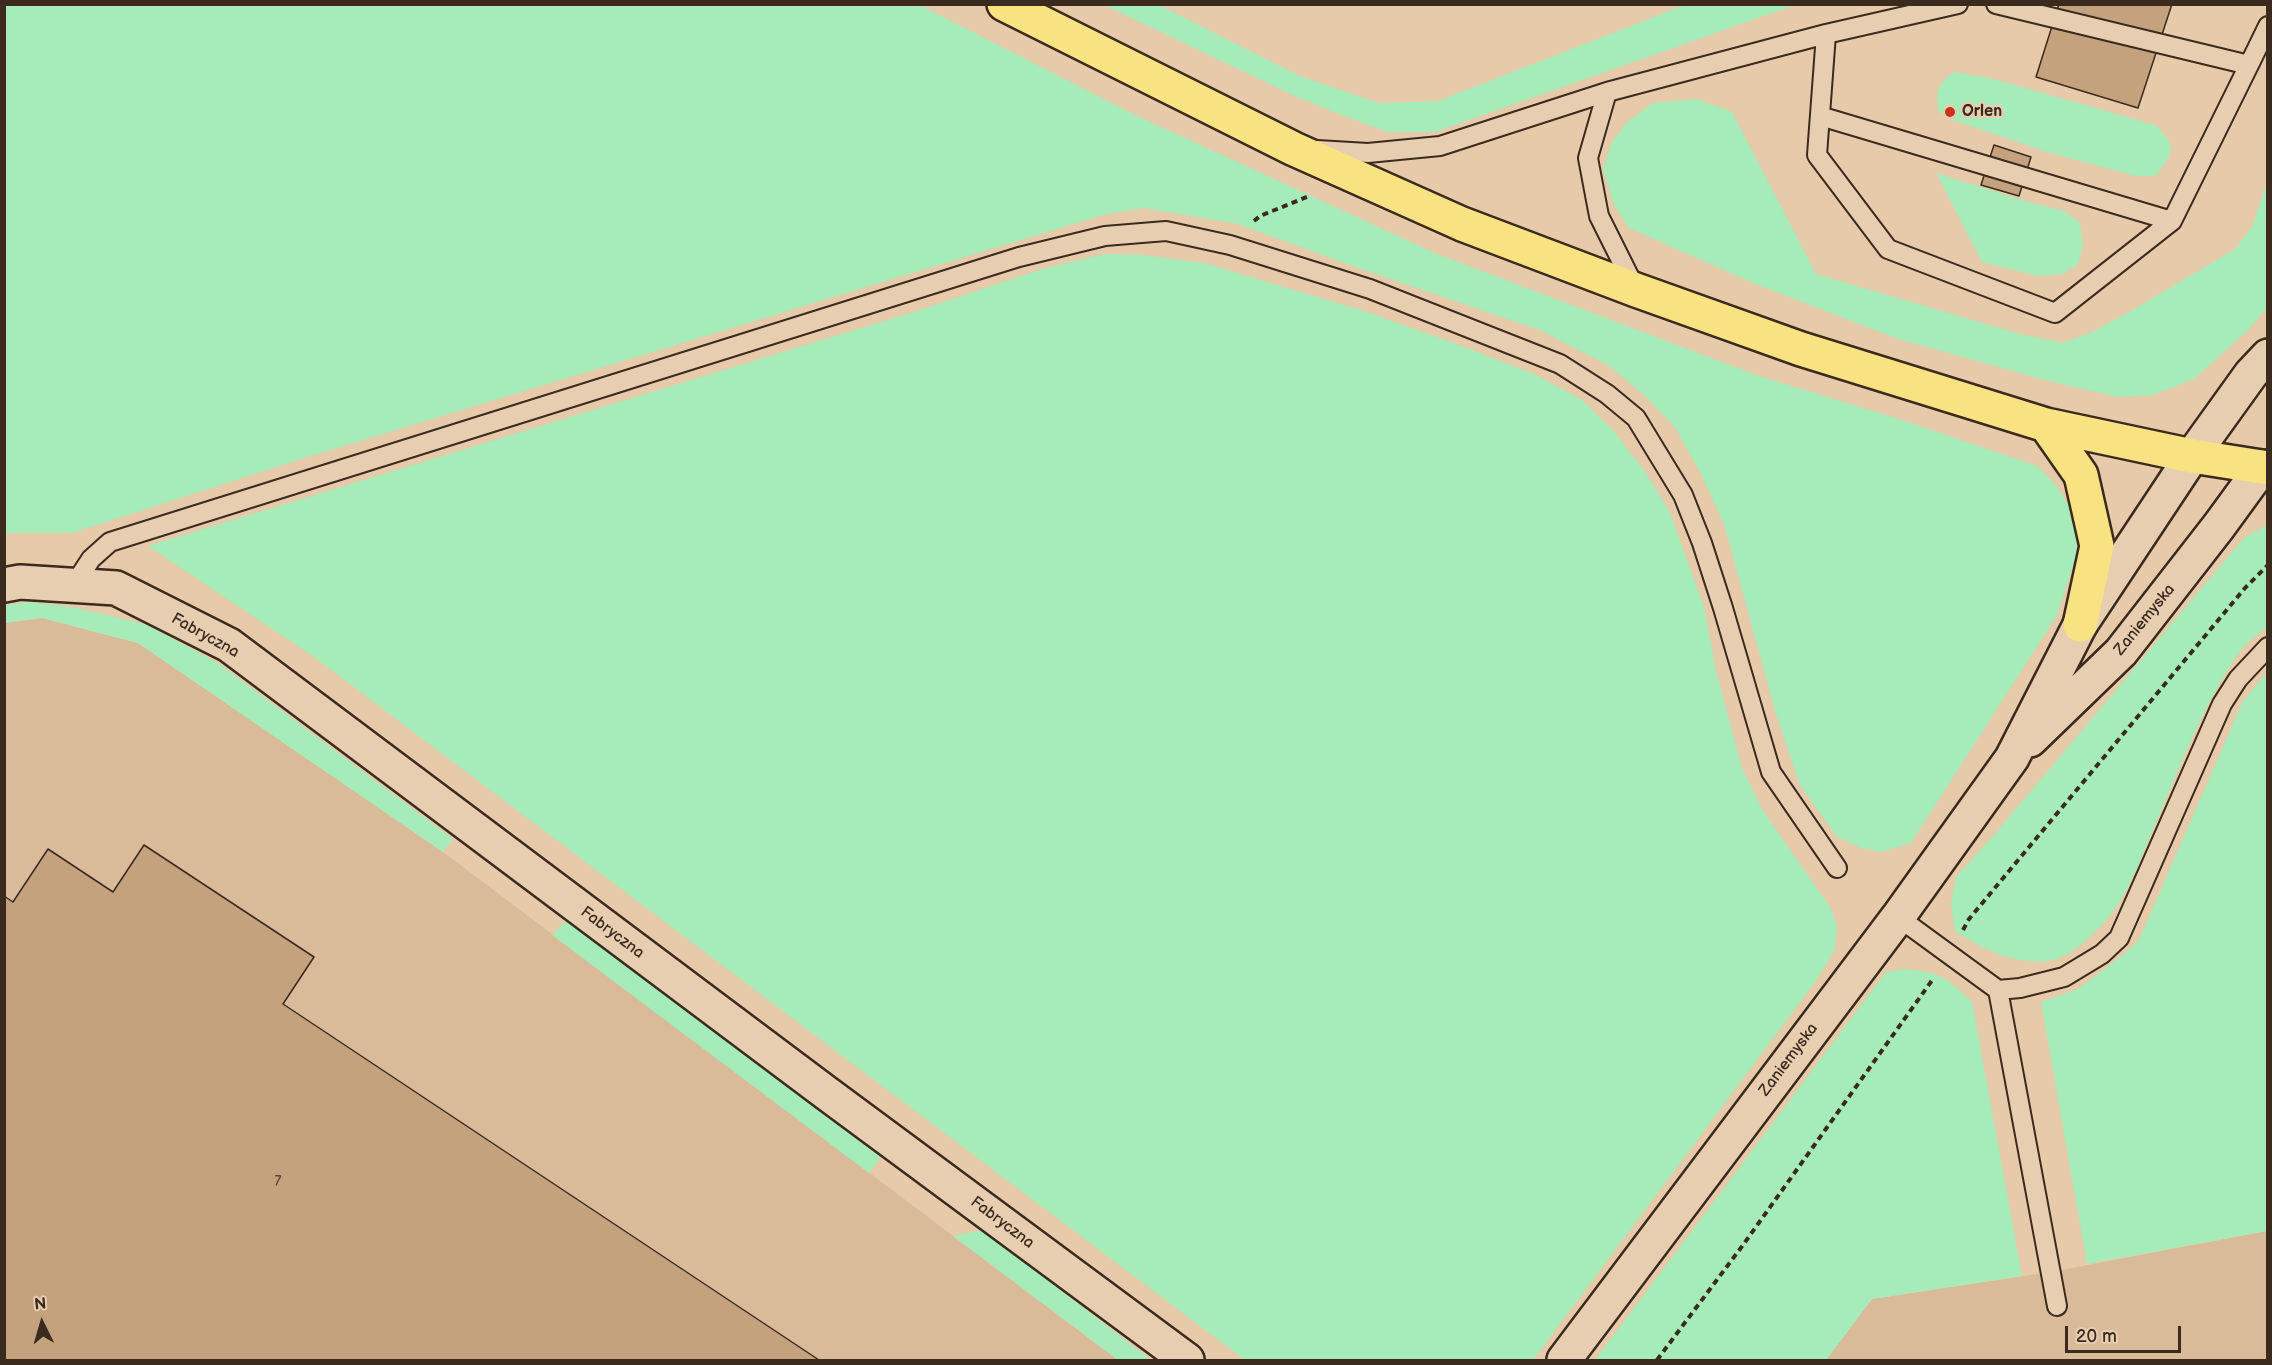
<!DOCTYPE html>
<html>
<head>
<meta charset="utf-8">
<style>
	body { margin:0 }
	#map { position:relative; width:2272px; height:1365px; overflow:hidden; background:#e6caa9; font-family:"Balsamiq Sans",sans-serif }
	canvas { display:block }
	.frame { position:absolute; inset:0; border:6px solid #3b2a1e; pointer-events:none }
	.north { position:absolute; left:12px; top:1293px; width:60px; height:60px; -webkit-text-stroke:4px #e8ceb0; paint-order:stroke; rotate:355deg; font-size:16px; font-weight:700; line-height:24px; text-align:center; color:#3b2a1e }
	.north::after { content:''; display:block; margin:auto; width:21px; height:27px; background:#3b2a1e; clip-path:polygon(50% 0,100% 100%,50% 72%,0 100%) }
	.scale { position:absolute; left:2065px; top:1326px; width:116px; height:27px; box-sizing:border-box; border:3px solid #3b2a1e; border-top:0; padding-left:8px; font-size:18px; line-height:21px; white-space:nowrap; color:#3b2a1e; -webkit-text-stroke:4px #e8ceb0; paint-order:stroke }
</style>
</head>
<body>
<div id="map">
<canvas width="2272" height="1365"></canvas>
<div class="frame"></div>
<div class="north">N</div>
<div class="scale">20 m</div>
</div>
<script>
const ctx = document.querySelector('canvas').getContext('2d');
ctx.lineJoin = 'round';
function fill(path, color) { ctx.fillStyle = color; ctx.fill(path, 'evenodd'); }
function trace(path, color, width, dash) { ctx.strokeStyle = color; ctx.lineWidth = width; ctx.lineCap = dash ? 'butt' : 'round'; ctx.setLineDash(dash || []); ctx.stroke(path); }
function drawText(font, color, halo, rows, align = 'center') {
  ctx.font = font + ' "Balsamiq Sans",sans-serif'; ctx.lineWidth = 4.5; ctx.setLineDash([]); ctx.textBaseline = 'middle'; ctx.strokeStyle = halo; ctx.fillStyle = color; for (const [text, x, y, turn = 0] of rows) {
    ctx.save(); ctx.translate(x, y); ctx.rotate((+turn || 0) * Math.PI / 180); ctx.textAlign = isNaN(turn) ? turn : align; if (halo) ctx.strokeText(text, 0, 0); ctx.fillText(text, 0, 0); ctx.restore();
  }
}
fill(new Path2D(`
	M42 618 138 643 443 852 1118 1360H5L4 623Z
	M2267 1231V1360H1826L1872 1299 2051 1272Z`), '#d9bb99');
fill(new Path2D(`
	M920 5 1133 114 1437 254 1756 375 1908 422 2037 466 2055 484 2071 509 2076 531 2077 554 2057 615 1911 843 1882 852 1862 848 1837 837 1800 785 1776 714 1724 524 1702 476 1675 427 1643 394 1608 365 1540 330 1358 268 1238 224 1143 208 1103 215 304 458 72 533H5V5Z
	M1104 5H1159L1300 76 1378 103 1438 101 1685 5H1795L1435 132H1387L1342 115 1297 97Z
	M1954 72 1990 78 2155 125C2178 146 2174 154 2155 176H2136L2047 152 1953 120 1939 112C1935 91 1937 85 1954 72Z
	M1697 99 1732 112 1816 274 2020 334 2063 343 2092 332 2136 308 2235 249 2252 227 2267 182V308L2247 331 2194 379 2153 395 2117 397 2045 380 1898 339 1753 283 1629 228 1614 205 1603 169 1611 144 1627 122 1653 103Z
	M1936 173 2021 200 2064 211 2080 223 2083 245 2078 264 2063 274 2038 276 1982 262Z
	M1104 254 1143 255 1204 263 1367 312 1467 348 1534 374 1582 400 1613 430 1646 473 1670 513 1704 607 1716 671 1742 768 1763 811 1830 907 1837 926 1835 949 1818 978 1533 1360H1245L314 657 148 546 914 312 1042 269Z
	M2267 525V627C2259 634 2247 642 2240 651 2203 704 2180 767 2154 827 2144 851 2134 878 2120 901 2108 921 2076 955 2053 960 2018 967 1982 949 1955 931L1951 904 1956 877 1994 835 2244 538Z
	M29 602 72 607 145 624 218 663 453 839 443 852 138 643 42 618 5 623V605Z
	M2267 672V1231L2087 1264 2041 1002 2078 989 2123 955 2139 940 2243 701Z
	M566 921 881 1157 869 1173 552 935Z
	M1902 969C1938 971 1947 977 1972 1002L2022 1276 1872 1299 1826 1360H1595L1886 972Z
	M983 1230 1151 1360H1118L953 1236Z`), '#a5ecb9');
const building = new Path2D(`
	M2059 4H2172L2138 108 2036 77Z
	M1994 145 2031 157 2019 196 1981 185Z
	M144 845 314 957 283 1004 819 1360H4V896L13 902 48 849 113 892Z`);
fill(building, '#c3a27d');
trace(building, '#3b2a1e', 1.5);
const service = new Path2D(`
	M1996 4 2249 65 2268 26
	M1826 34 1817 155 1888 249 2055 313 2172 221 2249 65
	M1607 92 1588 158 1599 216 1636 290
	M1820 116 2172 221
	M1317 150 1368 153 1440 146 1607 92 1826 34 1958 4
	M74 585 91 559 110 542 1019 257 1105 236 1166 231 1230 245 1370 289 1560 364 1607 394 1636 418 1683 495 1702 543 1723 608 1771 772 1837 868
	M1898 917 1998 990 2020 988 2064 977 2102 954 2119 938 2222 704 2238 679 2268 647
	M1998 990 2057 1306`);
const tertiary = new Path2D(`
	M2192 456 2251 374 2268 356
	M4 585 20 582 116 588 229 645 825 1092 1187 1360`);
const secondary = new Path2D(`
	M2030 740 2121 652 2219 526 2262 467
	M1564 1360 1898 917 2012 758 2080 625 2192 456`);
const trunk = new Path2D(`
	M1004 4 1294 149 1462 224 1636 290 1801 349 2046 425 2192 456 2268 468
	M2046 425 2081 475 2097 546 2080 625`);
trace(service, '#3b2a1e', 22);
trace(tertiary, '#3b2a1e', 38);
trace(secondary, '#3b2a1e', 38);
trace(trunk, '#3b2a1e', 38);
trace(new Path2D(`
	M1254 221 1260 216 1309 196
	M1963 930 1969 919 2245 588 2268 565
	M1657 1360 1743 1245 1933 979`), '#3b2a1e', 4, [6, 4.5]);
trace(service, '#e8ceb0', 18);
trace(tertiary, '#e8ceb0', 33);
trace(secondary, '#e8ceb0', 33);
trace(trunk, '#f8e281', 33);
for (const [x, y, r, color] of [
	[1950,112,6,"#c8321e"]
]) { const dot = new Path2D(); dot.arc(x, y, r, 0, 2 * Math.PI); ctx.fillStyle = color; ctx.fill(dot); trace(dot, '#e8ceb0', 2); }
drawText('14px', '#5d4836', null, [
	["7",278,1182]
]);
drawText('bold 16px', '#3b2a1e', '#e8ceb0', [
	["Orlen",1962,112]
], 'left');
drawText('16px', '#3b2a1e', '#e8ceb0', [
	["Zaniemyska",2145,620,-51],
	["Fabryczna",205,636,29],
	["Fabryczna",612,933,37],
	["Zaniemyska",1789,1060,-53],
	["Fabryczna",1002,1223,37]
]);
</script>
</body>
</html>
